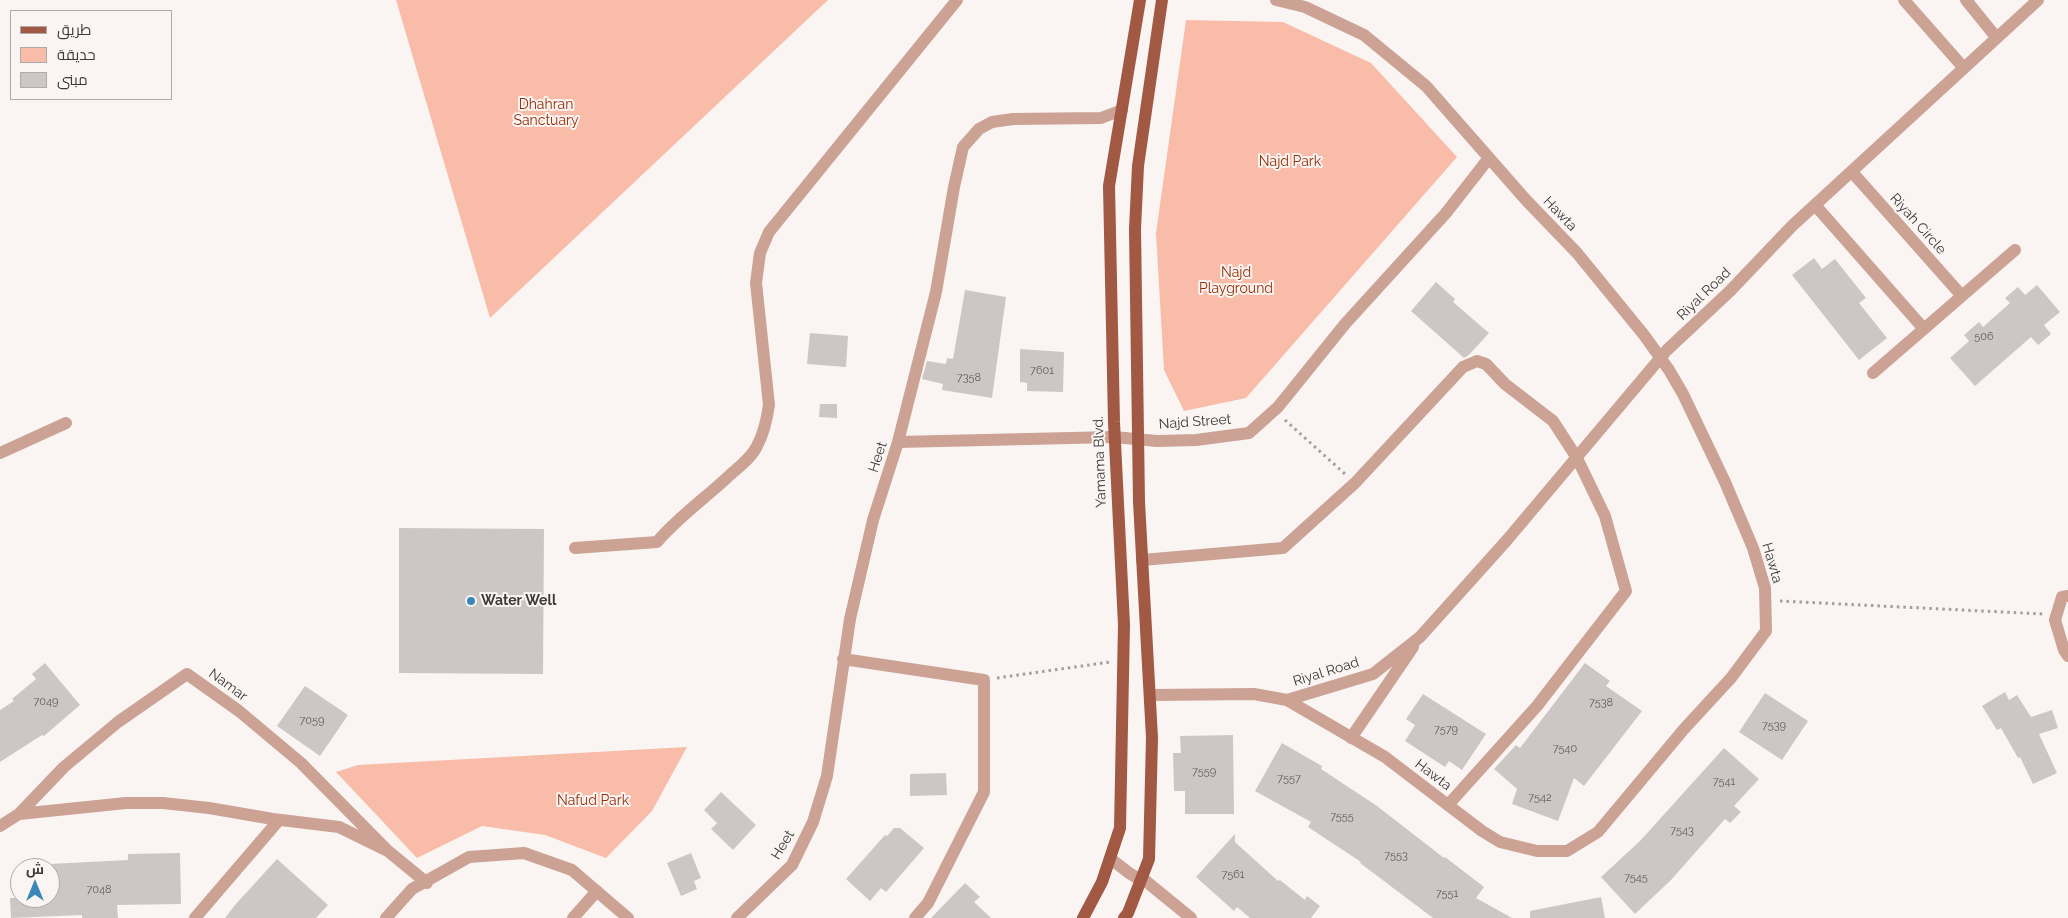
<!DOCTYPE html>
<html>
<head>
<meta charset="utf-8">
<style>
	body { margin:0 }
	#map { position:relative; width:2068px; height:918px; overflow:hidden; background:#faf5f3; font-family:Raleway,Cairo,sans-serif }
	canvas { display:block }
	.legend { position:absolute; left:10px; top:10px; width:162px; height:90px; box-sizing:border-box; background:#faf5f3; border:1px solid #aeaaa9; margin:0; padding:6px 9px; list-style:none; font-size:15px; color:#3c3a39 }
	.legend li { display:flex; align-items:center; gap:10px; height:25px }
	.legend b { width:25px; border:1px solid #aeaaa9 }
	.north { position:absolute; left:10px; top:858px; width:50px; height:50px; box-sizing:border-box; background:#faf5f3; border:1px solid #aeaaa9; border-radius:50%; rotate:0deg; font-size:14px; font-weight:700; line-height:20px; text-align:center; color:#3c3a39 }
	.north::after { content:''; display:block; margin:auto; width:18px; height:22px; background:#3a87ba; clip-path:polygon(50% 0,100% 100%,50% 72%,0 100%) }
</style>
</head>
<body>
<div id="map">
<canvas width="2068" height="918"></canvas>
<ul class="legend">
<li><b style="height:6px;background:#a15944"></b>طريق</li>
<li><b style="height:14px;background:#f9bca9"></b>حديقة</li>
<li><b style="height:14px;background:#ccc7c5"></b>مبنى</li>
</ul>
<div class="north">ش</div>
</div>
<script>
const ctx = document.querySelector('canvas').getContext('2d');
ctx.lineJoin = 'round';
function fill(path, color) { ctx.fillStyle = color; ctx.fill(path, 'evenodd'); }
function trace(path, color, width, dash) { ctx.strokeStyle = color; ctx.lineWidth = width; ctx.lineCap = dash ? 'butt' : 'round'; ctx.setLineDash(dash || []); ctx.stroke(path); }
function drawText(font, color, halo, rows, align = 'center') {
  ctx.font = font + ' Raleway,sans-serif'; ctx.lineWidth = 4; ctx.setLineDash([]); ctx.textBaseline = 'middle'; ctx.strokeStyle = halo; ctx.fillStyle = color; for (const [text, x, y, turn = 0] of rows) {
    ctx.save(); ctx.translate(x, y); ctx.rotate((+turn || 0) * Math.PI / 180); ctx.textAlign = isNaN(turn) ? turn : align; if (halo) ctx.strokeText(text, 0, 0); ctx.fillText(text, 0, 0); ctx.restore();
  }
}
fill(new Path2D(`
	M396 0H828L490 318Z
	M1186 20 1283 22 1371 63 1457 157 1246 398 1184 411 1164 370 1156 233Z
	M687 747 652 811 606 858 545 835 482 826 417 858 336 772 358 765Z`), '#f9bca9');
fill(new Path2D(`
	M1814 258 1822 269 1835 259 1866 298 1859 303 1887 338 1859 360 1792 275Z
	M1436 282 1455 299 1453 302 1489 333 1469 355 1464 358 1411 311Z
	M2037 285 2060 312 2044 325 2051 334 2038 345 2031 337 1975 386 1950 358 1969 341 1964 335 1979 322 1983 327 2010 303 2005 298 2018 287 2025 295Z
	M965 290 1006 297 992 398 942 390 943 384 922 379 927 361 946 364 947 358 953 359Z
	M810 333 848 336 846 367 807 364Z
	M1020 349 1064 352 1063 392 1027 391V383L1020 382Z
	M820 404H837V418L819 417Z
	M399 528 544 529 543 674 399 673Z
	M45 663 80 705 44 736 42 735 0 762V710L14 701 12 699 36 679 32 674Z
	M1585 663 1610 681 1606 686 1642 711 1584 786 1574 778 1558 821 1512 804 1517 789 1494 769 1516 745 1520 748Z
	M305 686 348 715 320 756 277 726Z
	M2005 692 2009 700 2017 695 2031 717 2052 710 2058 728 2039 734 2057 773 2033 784 2020 757 2018 758 2001 728 1997 730 1982 706Z
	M1765 693 1808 721 1782 760 1739 732Z
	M1423 694 1486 734 1462 770 1449 761 1445 767 1405 741 1415 725 1406 719Z
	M1233 735 1234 814H1185V791H1174L1173 753H1181L1180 736Z
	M1282 743 1322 766 1321 769 1377 806 1444 858 1445 857 1484 887 1476 898 1512 918H1433L1360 863 1361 862 1308 827 1311 822 1255 791Z
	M1724 748 1759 779 1734 806 1741 812 1730 823 1725 819 1671 880 1635 914 1601 877 1640 841Z
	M946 773 947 795 910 796V774Z
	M721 792 756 825 733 850 711 829 717 823 704 810Z
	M894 828H900L924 848 886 892 881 888 870 901 846 879 885 835 887 836Z
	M1235 834V842L1278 881 1280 880 1305 900 1307 896 1320 906 1311 918H1250L1237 907 1234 911 1196 877Z
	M180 853 181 904 117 905 118 918H82V915L11 918 10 898H50V864L128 860V854Z
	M691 853 701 878 694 881 697 889 681 896 667 863Z
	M277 859 328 905 316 918H225L235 905Z
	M965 883 980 897 974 902 991 918H931Z
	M1601 897 1605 918H1530V911Z`), '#ccc7c5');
trace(new Path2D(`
	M1285 420 1345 474
	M1780 601 2043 614
	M997 678 1110 662`), '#a29e9d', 3, [2.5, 4]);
trace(new Path2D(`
	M1904 0 1963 67
	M1966 0 1996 37
	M1852 172 1962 296
	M1815 205 1924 329
	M1873 373 2015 250
	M898 442 1114 437 1157 441 1196 440 1249 433 1278 407 1345 324 1446 213 1489 158
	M0 453 66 423
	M575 548 657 542C678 517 707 497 731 474 740 466 752 457 757 446 764 433 767 419 769 405L756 283 760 253 769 232 957 0
	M1142 560 1283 548 1355 483 1463 367 1477 361 1486 364 1505 384 1553 421 1577 458 1605 516 1626 591 1537 706 1448 805
	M2068 596 2062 597 2055 620 2064 650 2068 656
	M843 659 984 680V792L928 903 915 918
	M1150 695 1254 694 1287 700 1385 757 1482 831 1500 842 1537 851H1567L1598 832 1684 729 1731 678 1766 631 1765 588 1753 548 1725 482 1683 394 1669 370 1644 335 1577 253 1526 200 1426 86 1364 35 1305 7 1276 0
	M1287 700 1373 674 1420 637 1507 540 1667 350 1730 291 1792 226 2038 0
	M1351 738 1413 647
	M19 814 64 767 118 722 187 674 239 711 301 763 388 851
	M0 826 19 814 126 803H163L209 808 273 819 339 827 388 851 427 883
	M1111 859 1129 873 1141 880
	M1142 878 1191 918
	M195 918 279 820
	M386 918 412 889 469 857 524 853 572 870 628 918
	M573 918 597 891
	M737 918 792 865 813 822 827 776 850 619 873 520 898 442 936 292 954 187 963 147 979 129 992 122 1013 119 1101 118 1122 110`), '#cca295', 12);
trace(new Path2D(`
	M1083 918 1102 882 1120 828 1124 625 1114 422 1109 186 1140 0
	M1124 918 1128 913 1149 859 1152 738 1139 502 1135 229 1138 166 1162 0`), '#a15944', 12);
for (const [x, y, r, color] of [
	[471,601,5,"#3a87ba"]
]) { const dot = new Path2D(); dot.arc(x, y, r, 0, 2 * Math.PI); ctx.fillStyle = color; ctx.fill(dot); trace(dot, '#faf5f3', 2); }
drawText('11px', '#605d5c', null, [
	["506",1984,337],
	["7601",1042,371],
	["7358",969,378],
	["7049",46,702],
	["7538",1601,703],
	["7059",312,721],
	["7539",1774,726],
	["7579",1446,730],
	["7540",1565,749],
	["7559",1204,772],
	["7557",1289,779],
	["7541",1724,782],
	["7542",1540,798],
	["7555",1342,817],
	["7543",1682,831],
	["7553",1396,856],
	["7561",1233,875],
	["7545",1636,878],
	["7048",99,890],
	["7551",1447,894]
]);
drawText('14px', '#972d03', '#faf5f3', [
	["Dhahran",546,105],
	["Sanctuary",546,121],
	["Najd Park",1290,162],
	["Najd",1236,273],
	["Playground",1236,289],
	["Nafud Park",593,801]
]);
drawText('14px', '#3c3a39', '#faf5f3', [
	["Hawta",1560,214,46],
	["Riyah Circle",1918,224,48],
	["Riyal Road",1704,294,-44],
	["Najd Street",1195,422,-4],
	["Heet",878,457,-72],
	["Yamama Blvd.",1100,462,-92],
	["Hawta",1772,563,74],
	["Riyal Road",1326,672,-17],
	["Namar",228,685,36],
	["Hawta",1433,775,37],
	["Heet",783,845,-59]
]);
drawText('bold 14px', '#3c3a39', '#faf5f3', [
	["Water Well",481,601]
], 'left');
</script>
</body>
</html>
